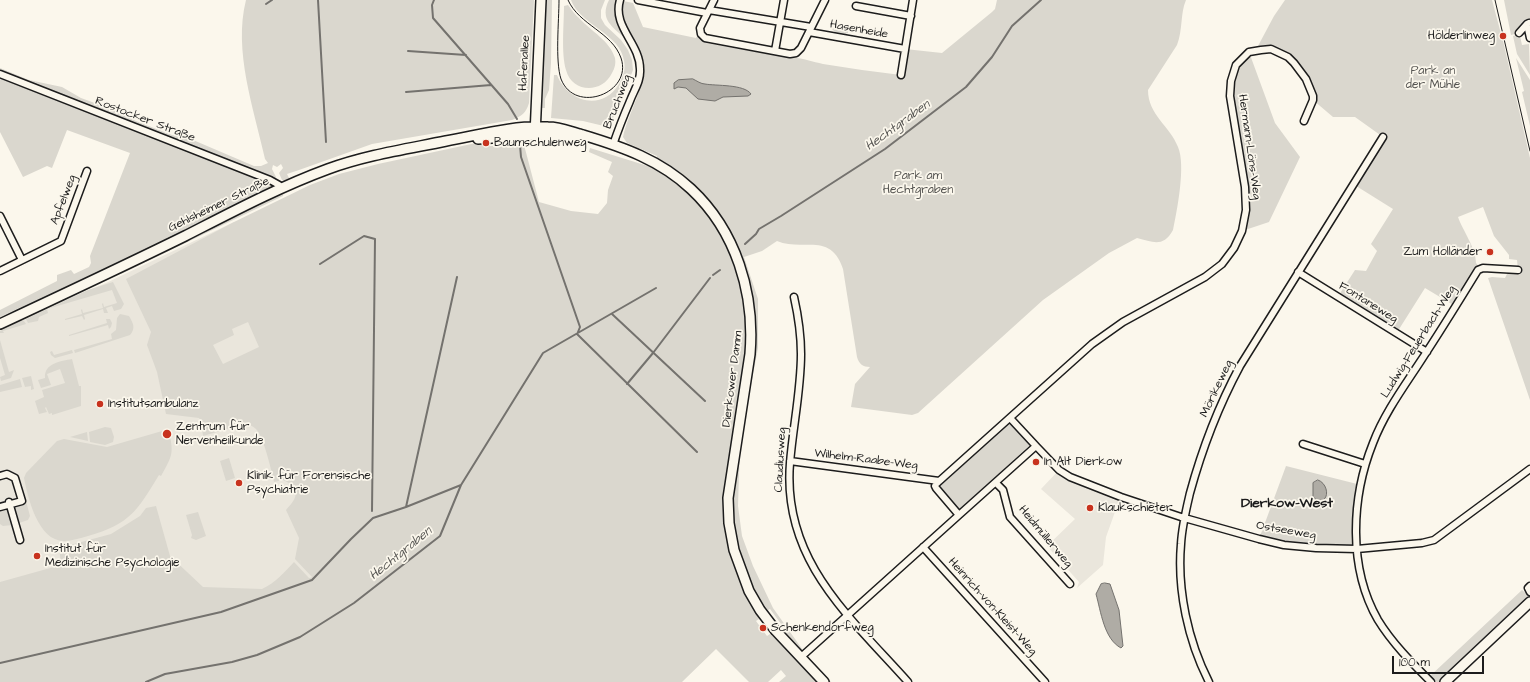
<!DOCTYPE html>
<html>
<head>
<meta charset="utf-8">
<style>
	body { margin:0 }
	#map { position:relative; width:1530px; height:682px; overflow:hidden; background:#fbf7ec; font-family:"Architects Daughter",sans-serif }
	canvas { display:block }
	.scale { position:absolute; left:1392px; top:656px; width:92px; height:18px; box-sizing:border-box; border:2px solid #1c1c1c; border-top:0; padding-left:5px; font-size:12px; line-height:14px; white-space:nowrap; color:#1c1c1c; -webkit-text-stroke:3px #fbf7ec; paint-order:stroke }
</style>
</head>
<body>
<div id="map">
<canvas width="1530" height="682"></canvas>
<div class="scale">100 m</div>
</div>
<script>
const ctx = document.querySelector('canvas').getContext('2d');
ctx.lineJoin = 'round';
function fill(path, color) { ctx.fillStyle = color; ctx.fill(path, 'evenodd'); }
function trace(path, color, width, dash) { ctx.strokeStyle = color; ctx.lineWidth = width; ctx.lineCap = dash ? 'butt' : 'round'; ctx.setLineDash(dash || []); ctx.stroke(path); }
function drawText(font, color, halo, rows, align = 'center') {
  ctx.font = font + ' "Architects Daughter",sans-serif'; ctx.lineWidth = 3.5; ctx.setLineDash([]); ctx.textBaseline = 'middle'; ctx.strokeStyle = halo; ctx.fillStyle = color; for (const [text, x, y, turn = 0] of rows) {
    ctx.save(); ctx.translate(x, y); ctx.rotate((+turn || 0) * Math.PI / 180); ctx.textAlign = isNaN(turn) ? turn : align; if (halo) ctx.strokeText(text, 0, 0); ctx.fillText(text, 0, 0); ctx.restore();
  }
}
fill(new Path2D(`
	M234 222 294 336 312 577 188 623 0 670V329L50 306 106 283Z
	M1058 471 1120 498 1106 537 1103 565 1077 588 1079 582 1047 546 1075 519 1041 489Z`), '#eae6dc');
fill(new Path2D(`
	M246 0H534L529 103C526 113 522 116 512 120L372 144 299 170 287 174 290 180 286 182 282 180 279 173 283 168 281 164 277 167 273 165 272 169 276 177 275 179 258 174 275 185V187L122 263 37 302 19 308 0 317V310L57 281V275L71 270 74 274 89 267 91 263 90 256 130 153 67 130 52 168 47 166 23 177 0 132V68L29 80 62 87 81 98 114 110 136 121 172 135 186 137 254 166H261L268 163 265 159C254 109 233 51 246 0Z
	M544 0H552L551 63 549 90 545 99V108H541L540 98Z
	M571 0H605L601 10V18L605 25 621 40 628 50 632 60 633 70 618 109 608 127 583 121 551 118 554 75H557C568 102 602 112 619 84 623 76 626 70 624 61 621 34 580 25 571 0Z
	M609 0H618C615 18 618 24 626 39 613 27 599 20 609 0Z
	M997 0H1186C1180 14 1183 30 1177 45L1148 90C1148 115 1170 126 1178 147 1186 165 1177 211 1173 230 1163 248 1153 242 1137 238L1109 253 1043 300 918 413 912 415 851 407 855 384 870 367C863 367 859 364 857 357L843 269C831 231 802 252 777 241L762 251 744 257 758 299V348L740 443 738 506 742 536 753 566 773 608 805 653 831 682H779L786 676 781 670 768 682H749L716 649 682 682H0V582L61 565 59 546 74 544 111 534 140 516 146 508 156 506 170 556 203 587 262 589C275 583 285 572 294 562L309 578 312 577 295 559 299 538 286 510C293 502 298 497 295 486L283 480 274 482C271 469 264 438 256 429 252 425 249 425 244 424L203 436 201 422 199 418 166 414 157 372 147 345 151 332 126 279 234 222 310 185 339 174 378 164 476 143V145L490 144V146H493L495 143 511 140 510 143 523 141 539 202 571 211 598 214 607 203 608 190 613 176 608 172 612 162 589 152 590 148 651 167 657 156 627 143 623 137C628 113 645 89 643 63 641 47 629 37 623 22 620 15 622 8 623 1L633 3 643 27 696 38 698 35 699 38 706 43 790 58C801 57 812 62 823 64 849 68 875 72 901 75L905 49 942 53 992 12 995 9ZM248 322 259 347 223 364 213 345 234 335 232 329ZM760 600 768 610 770 609 773 613 784 628 781 630 787 638 781 642 770 634 767 636 756 621 759 619 752 604Z
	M1285 0H1492L1504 45 1530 158V400L1488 278 1492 277 1505 278 1509 270H1518L1517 260 1509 259V255L1494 236 1483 207 1458 217C1463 231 1476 248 1476 263L1480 268 1455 306 1425 288 1396 334 1337 298 1355 270 1366 271 1377 251 1371 244 1393 209 1353 184 1383 137 1355 117H1333L1313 100 1306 79 1288 57 1259 48 1258 46 1274 16Z
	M1504 0H1530V23L1519 33 1511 35Z
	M568 5C572 10 575 15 580 19 591 31 610 41 615 58 616 63 615 68 612 73 602 94 572 93 566 70 561 53 564 24 564 6Z
	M842 24H846L848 27V33L839 36 832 29Z
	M1526 28 1527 34 1520 36 1522 45 1529 44 1530 75 1517 54 1513 36 1520 34Z
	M1249 52 1275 123 1300 157 1269 222 1242 231 1246 210 1230 96 1236 65Z
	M1516 58 1530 80V126L1522 92 1524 91Z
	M284 191 283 196 121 274 122 271Z
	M113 282 124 304 121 309 114 311 112 306 106 308 108 313H104L103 309 84 315 85 319 84 320 82 316 65 320V319L82 314 81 310 82 309 83 313 103 308 102 304 103 303 104 307 117 303 112 290 47 309 48 313 39 317 38 321 28 323 26 319 88 290Z
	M120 314 129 316C133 323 136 328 130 335L75 353 74 350 112 339 111 334 116 330 117 318Z
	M106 319H110L112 323 111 327 109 329 108 325 69 336V335L107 323Z
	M22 320 24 321 26 324 3 331 4 333H0V331Z
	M0 340 9 372 14 370 11 378 1 381 0 377 5 375 0 358Z
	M72 350 73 353 55 358 51 355 50 352 52 351 54 355Z
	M72 359 79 386H81V406L52 415V413L49 414 46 407 45 408 47 412 39 414 35 401 44 397 42 390 65 383 60 369 47 374 51 385 41 388 38 380 45 378C44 363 61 361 72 359Z
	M31 376 34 389 31 390V386L25 387 22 378Z
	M20 379 22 387 0 392V385Z
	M1009 422 1014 423 1032 443 1005 468 1006 470 962 510 957 509 938 486 939 484 1006 426 1005 425Z
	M105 427 111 428 114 437 113 442 105 445 90 442 89 432Z
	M169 429C173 454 174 453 161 476L159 475C137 511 130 524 88 536 80 538 72 541 64 541 38 541 28 498 24 478L26 473 57 441 64 439 107 447Z
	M87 432 88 441 70 437Z
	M229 458 235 478 226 481 220 461Z
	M1286 466 1361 485 1357 549 1316 548 1259 539Z
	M26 501 30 516 28 520 19 523 14 505Z
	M8 507 13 525 3 526 0 524V509Z
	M198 512 206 536 196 540 191 538 192 535 186 515Z
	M1522 590 1530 597 1440 682H1437L1429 677Z`), '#dad7ce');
const water = new Path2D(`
	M693 79C697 81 701 84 705 84 716 86 744 84 751 94L748 96 723 97 715 101 698 99 686 88 678 87 674 89V83L678 80Z
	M1318 480C1330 484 1330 506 1315 499L1313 496V483Z
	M1105 583 1110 584 1119 610 1123 646 1121 648C1104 639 1101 612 1096 594L1101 584Z`);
fill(water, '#afaca5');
trace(water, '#74726e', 1);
trace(new Path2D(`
	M318 0 326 142
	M434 0 432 5 433 18 508 104 517 119
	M266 4 272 0
	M408 51 466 55
	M406 92 491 85
	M520 145 521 157 580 327 578 332
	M745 244 756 234 759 229 781 216 885 149 966 87 992 57 1012 26 1041 0
	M320 264 364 236 375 239 372 511
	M713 275 720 270
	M612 314 705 401
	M577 334 697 452
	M627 384 653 353 710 278
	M406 507 457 277
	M0 663 221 612 312 580 351 539 373 518 406 507 461 485
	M146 682 165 674 232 662 257 655 300 637 354 603 440 536 461 485 543 353 656 288`), '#74726e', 2);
const street = new Path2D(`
	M638 0 707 13
	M714 0 700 28 701 34 705 38 790 54 796 53 801 48 825 0
	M856 6 911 16
	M709 10 811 27
	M1527 24 1530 38
	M809 32 905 49
	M1519 33 1527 24 1529 23
	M775 51 784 0
	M0 74 270 180 279 185 281 188
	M901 75 913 0
	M613 145C618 130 624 115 630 101 634 90 641 81 640 69 640 43 612 27 620 0
	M0 216 22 260
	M0 271 61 241 87 171
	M1298 272 1427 352
	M794 297C798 315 801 335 801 354 801 390 793 426 790 463 782 560 849 616 908 682
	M1010 418 1036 446 959 515 936 488 935 486 936 484 1092 344 1123 322 1205 277 1222 264 1234 248 1242 231 1246 210 1245 187 1230 96 1231 81 1236 65 1249 52 1261 50 1271 49 1288 57 1294 63 1306 79 1313 96V100L1304 121
	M1303 444 1365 464
	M1036 446 1059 470 1070 477 1121 497 1181 517 1259 539 1284 545 1316 548 1357 549 1422 543 1434 540 1530 469
	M790 461 939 481
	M0 476 7 474 15 478 22 501 0 507
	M996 483 1003 490 1010 517 1070 584
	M9 502 20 540
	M923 547 1045 682
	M1530 586 1528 588 1530 592
	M801 657 959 515
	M1209 682C1188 641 1177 590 1181 544 1182 526 1186 510 1190 493 1202 449 1218 407 1240 366L1383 137
	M1431 682C1412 663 1392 643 1378 620 1348 568 1351 498 1373 443 1384 414 1403 388 1420 362 1440 332 1459 301 1478 270L1483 268 1518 270`);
const secondary = new Path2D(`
	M535 135 541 0
	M478 139 535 135 567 137 580 134
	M0 324C62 295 124 266 185 236 232 212 279 187 328 169 366 155 407 149 446 141 479 135 514 125 548 127 562 127 570 132 583 135 623 147 660 160 691 189 736 231 755 293 750 354L728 498 729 523 734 550 749 591 760 610 776 631 824 682
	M1445 682 1530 602`);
trace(street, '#1c1c1c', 9);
trace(secondary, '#1c1c1c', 12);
trace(street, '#fbf7ec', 6);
trace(secondary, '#fbf7ec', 9);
trace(new Path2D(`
	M559 0C559 21 555 61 561 79 575 115 633 93 621 58 612 32 579 25 568 0
	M1495 0 1530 151`), '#1c1c1c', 1);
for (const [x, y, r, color] of [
	[1503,36,4,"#c8321e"],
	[486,143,4,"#c8321e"],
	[1490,252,4,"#c8321e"],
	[100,404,4,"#c8321e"],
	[167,434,5,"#c8321e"],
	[1036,462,4,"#c8321e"],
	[239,483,4,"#c8321e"],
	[1090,508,4,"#c8321e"],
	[37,556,4,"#c8321e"],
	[763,628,4,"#c8321e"]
]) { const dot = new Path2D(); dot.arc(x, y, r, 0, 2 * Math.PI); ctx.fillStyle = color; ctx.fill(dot); trace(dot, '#fbf7ec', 1.5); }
drawText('12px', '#1c1c1c', '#fbf7ec', [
	["Hasenheide",859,30,10],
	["Hafenallee",525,63,-87],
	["Bruchweg",618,102,-69],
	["Rostocker Straße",145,120,21],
	["Hermann-Löns-Weg",1249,147,82],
	["Apfelweg",64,200,-69],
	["Gehlsheimer Straße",219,205,-26],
	["Fontaneweg",1368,303,32],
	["Ludwig-Feuerbach-Weg",1419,342,-58],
	["Dierkower Damm",733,379,-83],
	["Mörikeweg",1217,389,-65],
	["Claudiusweg",781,460,-87],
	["Wilhelm-Raabe-Weg",866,460,7],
	["Ostseeweg",1286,531,10],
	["Heidmüllerweg",1045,537,50],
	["Heinrich-von-Kleist-Weg",992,607,48]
]);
drawText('12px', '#1c1c1c', '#fbf7ec', [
	["Hölderlinweg",1495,36,"right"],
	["Baumschulenweg",494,143],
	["Zum Holländer",1482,252,"right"],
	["Institutsambulanz",108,404],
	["Zentrum für",176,427],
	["Nervenheilkunde",176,441],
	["In Alt Dierkow",1044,462],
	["Klinik für Forensische",247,476],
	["Psychiatrie",247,490],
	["Klaukschieter",1098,508],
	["Institut für",45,549],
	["Medizinische Psychologie",45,563],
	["Schenkendorfweg",771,628]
], 'left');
drawText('12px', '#555451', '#fbf7ec', [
	["Park an",1433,71],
	["der Mühle",1433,85],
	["Park am",918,176],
	["Hechtgraben",918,190]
]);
drawText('italic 13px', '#575653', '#fbf7ec', [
	["Hechtgraben",898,126,-36],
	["Hechtgraben",401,554,-39]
]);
drawText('bold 14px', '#1c1c1c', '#fbf7ec', [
	["Dierkow-West",1287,504]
]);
</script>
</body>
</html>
